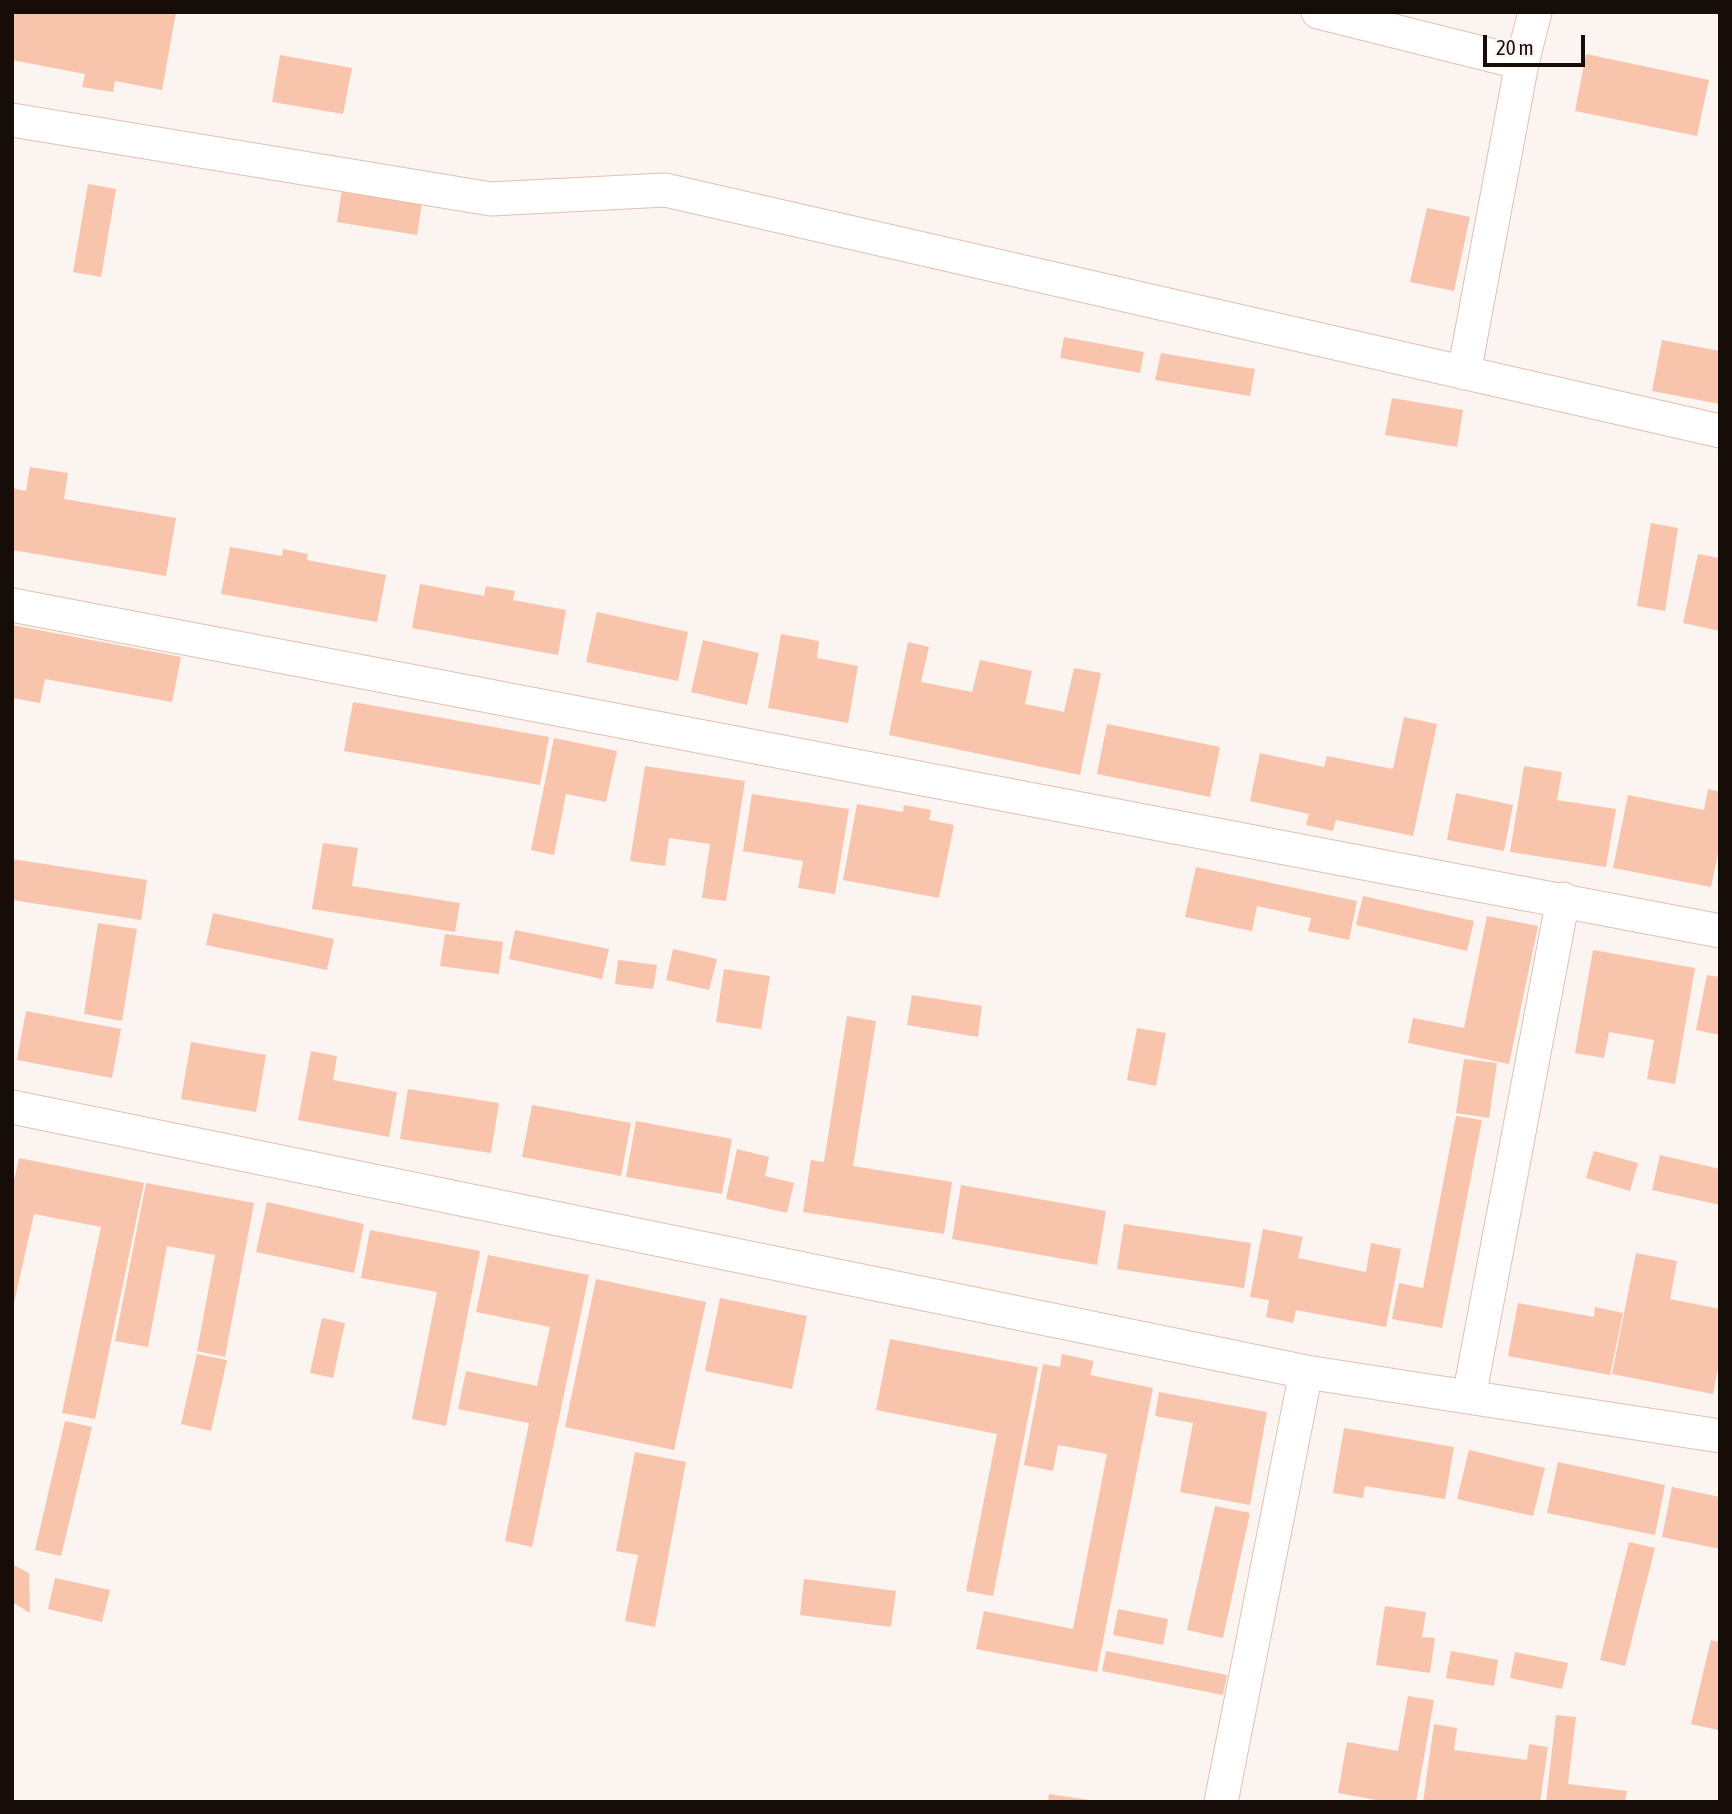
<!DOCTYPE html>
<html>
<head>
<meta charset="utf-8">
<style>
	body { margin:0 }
	#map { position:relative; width:1732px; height:1814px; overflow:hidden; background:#fbf4f1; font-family:"Asap Condensed",sans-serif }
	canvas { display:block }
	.frame { position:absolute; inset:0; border:14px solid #170d08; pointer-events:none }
	.scale { position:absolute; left:1483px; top:35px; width:102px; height:32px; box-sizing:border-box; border:4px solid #170d08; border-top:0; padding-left:9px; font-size:21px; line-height:24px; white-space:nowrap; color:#170d08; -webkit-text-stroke:5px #fbf4f1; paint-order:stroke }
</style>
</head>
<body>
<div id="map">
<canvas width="1732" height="1814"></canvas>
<div class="frame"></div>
<div class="scale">20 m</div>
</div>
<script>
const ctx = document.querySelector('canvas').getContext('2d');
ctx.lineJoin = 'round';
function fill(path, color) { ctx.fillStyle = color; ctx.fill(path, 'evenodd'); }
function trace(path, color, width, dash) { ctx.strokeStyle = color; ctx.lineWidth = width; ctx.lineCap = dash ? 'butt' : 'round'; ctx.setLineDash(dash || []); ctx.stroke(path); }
fill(new Path2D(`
	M12 12H176L162 90 115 81 113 92 82 87 85 74 12 60Z
	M1586 54 1709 80 1697 136 1575 111Z
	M280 55 352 68 343 114 272 102Z
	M88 184 116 189 101 277 73 272Z
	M342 189 422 203 417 235 337 222Z
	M1427 208 1470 217 1454 291 1410 282Z
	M1064 337 1144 352 1140 373 1060 358Z
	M1662 340 1720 351V404L1652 391Z
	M1161 353 1255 369 1250 396 1155 380Z
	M1392 398 1463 410 1457 447 1385 435Z
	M30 467 68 473 64 499 176 518 166 576 12 550V488L26 491Z
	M1651 523 1678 528 1665 611 1637 606Z
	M230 547 282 556 283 549 308 554 307 560 386 575 377 622 221 594Z
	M1698 554 1720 558V631L1683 623Z
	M420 584 484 596 486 586 515 591 513 600 566 610 558 655 412 628Z
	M597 612 688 632 678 681 586 662Z
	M12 625 181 657 172 702 45 679 40 703 12 698Z
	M781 634 819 641 817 658 858 666 848 723 768 708Z
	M703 640 759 653 747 705 691 692Z
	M908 642 929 647 921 682 972 692 980 660 1032 671 1025 704 1064 712 1074 668 1101 673 1080 775 889 735Z
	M353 702 549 737 540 785 344 751Z
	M1404 717 1437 724 1413 836 1336 820 1333 831 1306 825 1309 814 1250 801 1260 753 1324 767 1327 756 1393 769Z
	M1107 724 1220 747 1210 797 1097 774Z
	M554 738 617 751 606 802 566 794 554 855 531 850Z
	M645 766 745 781 726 901 702 898 710 844 669 838 665 866 630 861Z
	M1524 766 1562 772 1557 800 1616 809 1606 867 1510 852Z
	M1708 789 1720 792V844L1711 887 1613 868 1628 795 1704 810Z
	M1456 793 1513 805 1504 851 1447 840Z
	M752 794 849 809 835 894 798 888 803 861 743 851Z
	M857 804 903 812 904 805 931 810 929 820 954 825 939 898 843 880Z
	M323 843 358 848 352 886 460 903 455 932 312 909Z
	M12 859 147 880 141 920 12 900Z
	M1196 867 1357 901 1349 940 1308 931 1311 918 1257 906 1252 931 1185 917Z
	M1363 896 1474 921 1467 951 1356 925Z
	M213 913 334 939 327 970 206 945Z
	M1487 916 1538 926 1509 1064 1408 1043 1413 1018 1464 1028Z
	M98 923 137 929 122 1021 84 1014Z
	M515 930 609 949 602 979 509 959Z
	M445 934 503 942 499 974 440 966Z
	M673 949 717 959 709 990 666 980Z
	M1593 950 1695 968 1675 1084 1647 1079 1654 1040 1609 1032 1604 1058 1575 1053Z
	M618 960 657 965 653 989 615 984Z
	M724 969 770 976 761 1029 716 1022Z
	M1707 975 1720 977V1035L1696 1030Z
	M912 995 982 1006 978 1037 907 1025Z
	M26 1011 121 1029 112 1078 17 1060Z
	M847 1016 876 1021 853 1166 952 1182 944 1234 803 1212 811 1160 824 1162Z
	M1137 1028 1166 1033 1156 1086 1127 1080Z
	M191 1042 266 1055 256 1112 181 1099Z
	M311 1051 337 1056 333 1080 397 1092 389 1137 298 1120Z
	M1464 1059 1497 1063 1489 1118 1456 1113Z
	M408 1089 499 1103 491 1153 400 1139Z
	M532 1105 631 1123 621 1176 522 1157Z
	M1456 1116 1482 1120 1442 1328 1392 1319 1399 1283 1423 1288Z
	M636 1121 732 1139 722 1194 626 1177Z
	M737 1149 769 1157 765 1176 794 1183 787 1213 726 1199Z
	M1594 1151 1638 1163 1630 1191 1586 1178Z
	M1660 1155 1720 1169V1205L1652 1190Z
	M19 1158 144 1183 95 1419 62 1413 101 1227 34 1214 12 1312V1190Z
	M146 1183 254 1203 225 1357 197 1351 215 1255 167 1246 148 1347 115 1341Z
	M961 1185 1106 1211 1097 1265 952 1239Z
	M267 1202 364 1224 354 1273 256 1252Z
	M1124 1224 1251 1243 1244 1288 1117 1269Z
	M1263 1229 1303 1237 1298 1258 1366 1272 1371 1243 1401 1249 1386 1327 1296 1310 1293 1323 1266 1317 1269 1300 1250 1297Z
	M370 1230 480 1251 446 1426 412 1419 437 1292 361 1278Z
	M1636 1253 1677 1261 1670 1299 1720 1309V1358L1713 1394 1612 1374Z
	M488 1255 589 1275 532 1547 505 1541 529 1423 458 1409 466 1371 537 1386 550 1327 476 1312Z
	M596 1279 706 1302 674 1450 565 1427Z
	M720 1298 807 1316 792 1389 705 1371Z
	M1518 1303 1594 1317 1595 1307 1623 1313 1610 1375 1508 1356Z
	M322 1318 345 1323 333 1378 310 1373Z
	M890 1339 1038 1367 993 1596 966 1591 997 1434 876 1410Z
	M197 1354 227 1360 211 1431 181 1424Z
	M1062 1354 1094 1361 1090 1375 1153 1388 1097 1672 976 1649 984 1611 1073 1629 1107 1454 1058 1445 1053 1471 1024 1465 1043 1364 1060 1367Z
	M1159 1392 1267 1412 1250 1505 1180 1492 1193 1423 1155 1416Z
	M65 1421 92 1427 61 1556 35 1550Z
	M1344 1428 1454 1447 1445 1499 1365 1486 1363 1498 1333 1493Z
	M1469 1450 1545 1468 1533 1516 1457 1499Z
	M635 1452 686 1462 655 1627 625 1621 638 1555 616 1551Z
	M1558 1462 1665 1485 1655 1535 1547 1513Z
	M1672 1487 1720 1497V1549L1662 1537Z
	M1215 1506 1250 1513 1223 1638 1187 1630Z
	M1629 1542 1655 1548 1625 1666 1600 1660Z
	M12 1564 29 1573 30 1613 12 1602Z
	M55 1578 110 1590 102 1622 48 1609Z
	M804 1579 896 1591 891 1627 800 1615Z
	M1385 1606 1426 1612 1422 1637 1435 1638 1430 1673 1376 1665Z
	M1118 1609 1168 1619 1163 1645 1113 1635Z
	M1711 1640 1720 1642V1721L1718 1730 1691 1724Z
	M1106 1651 1227 1675 1223 1695 1102 1671Z
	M1451 1651 1498 1660 1494 1686 1446 1678Z
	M1515 1652 1568 1663 1562 1689 1510 1678Z
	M1408 1696 1434 1700 1416 1802H1387L1338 1793 1347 1742 1398 1751Z
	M1556 1715 1576 1717 1568 1784 1627 1791 1625 1802H1546Z
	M1434 1724 1457 1728 1454 1750 1527 1760 1529 1744 1548 1747 1540 1802H1423Z
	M1049 1794 1090 1800V1802H1048Z`), '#f8c4ab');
const street = new Path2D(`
	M1318 12 1522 63
	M12 120 491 199 665 190 1720 431
	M1464 373 1522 63 1535 12
	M12 605 1720 931
	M12 1107 1306 1372 1720 1436
	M1469 1397 1563 899
	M1221 1802 1306 1372`);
trace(street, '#e0c1b2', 35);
trace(street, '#fff', 33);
</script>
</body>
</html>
